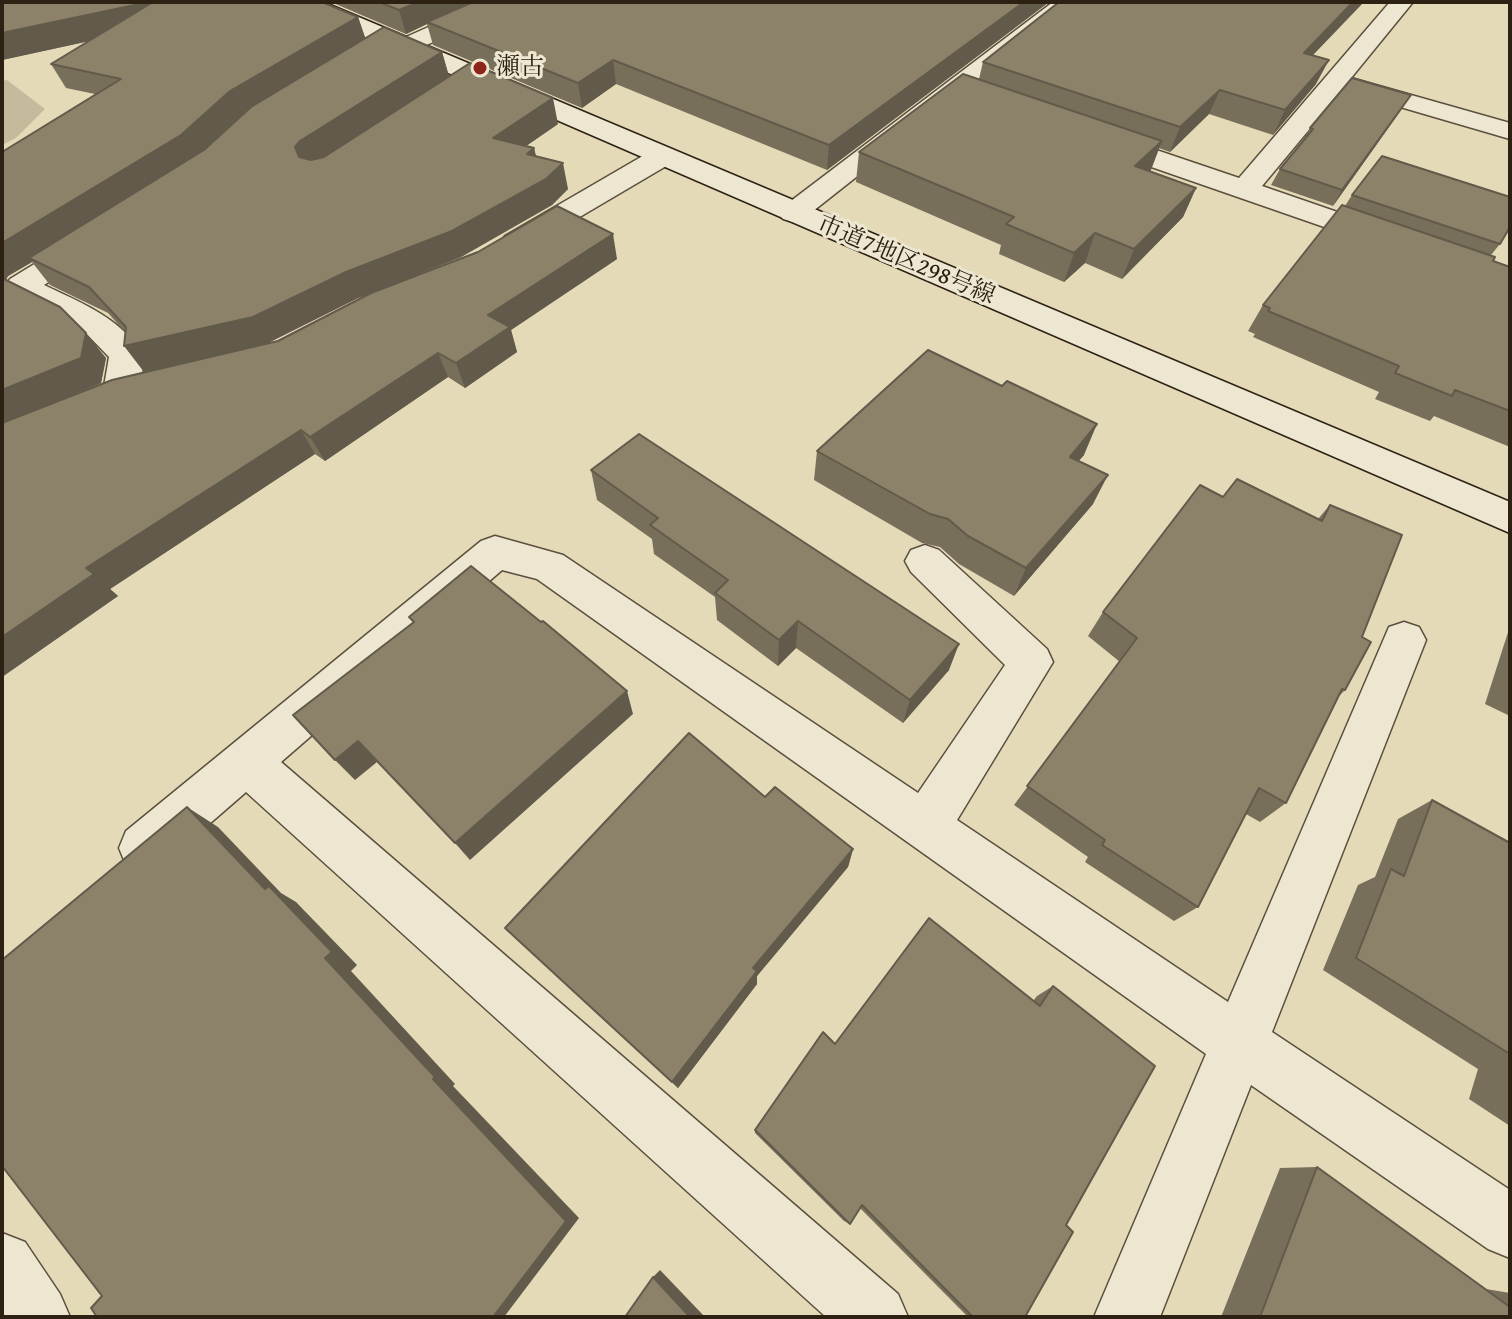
<!DOCTYPE html>
<html>
<head>
<meta charset="utf-8">
<style>
	body { margin:0 }
	#map { position:relative; width:1512px; height:1319px; overflow:hidden; background:#e4dab8; font-family:"Gentium Book Plus",serif }
	canvas { display:block }
	.frame { position:absolute; inset:0; border:4px solid #2d2114; pointer-events:none }
</style>
</head>
<body>
<div id="map">
<canvas width="1512" height="1319"></canvas>
<div class="frame"></div>
</div>
<script>
const ctx = document.querySelector('canvas').getContext('2d');
ctx.lineJoin = 'round';
function fill(path, color) { ctx.fillStyle = color; ctx.fill(path, 'evenodd'); }
function trace(path, color, width, dash) { ctx.strokeStyle = color; ctx.lineWidth = width; ctx.lineCap = dash ? 'butt' : 'round'; ctx.setLineDash(dash || []); ctx.stroke(path); }
function drawText(font, color, halo, rows, align = 'center') {
  ctx.font = font + ' "Gentium Book Plus","Noto Serif JP",serif'; ctx.lineWidth = 6; ctx.setLineDash([]); ctx.textBaseline = 'middle'; ctx.strokeStyle = halo; ctx.fillStyle = color; for (const [text, x, y, turn = 0] of rows) {
    ctx.save(); ctx.translate(x, y); ctx.rotate((+turn || 0) * Math.PI / 180); ctx.textAlign = isNaN(turn) ? turn : align; if (halo) ctx.strokeText(text, 0, 0); ctx.fillText(text, 0, 0); ctx.restore();
  }
}
fill(new Path2D(`
	M7 80 45 109 16 138 2 145V81Z`), '#c5bb9c');
const street = new Path2D(`
	M485 2H515L512 7 413 51H397L393 46 397 41Z
	M1053 2H1078L803 219 793 222 783 219 778 213 783 207Z
	M1390 2H1413L1351 78 1510 123V139L1342 90 1262 186 1398 233 1402 239 1398 245 1387 248 1376 245 1091 146 1087 140 1091 134H1109L1239 178Z
	M663 148 673 150 677 156 673 162 527 248 516 251 505 248 501 242 505 236 653 150Z
	M91 233 102 236 106 242 102 248 44 285C88 306 171 338 133 400L121 404 109 400 103 392 109 357 82 329 10 293 5 286 10 279 80 236Z
	M495 536 563 555 918 793 1005 665 911 572 905 561 911 550 925 545 939 550 1047 649 1053 662 957 820 1228 1002 1389 627 1404 622 1419 627 1426 640 1272 1032 1510 1190V1258L1488 1249 1251 1085 1160 1317H1094L1206 1054 537 579 502 570 281 762 898 1294 908 1317H826L246 792 162 865 144 872 126 865 119 848 126 831 481 541Z
	M2 1233 25 1242 60 1294 70 1317H2Z`);
const secondary = new Path2D(`
	M293 2H323L1510 502V533L296 7Z`);
trace(street, '#5b4f3d', 3);
trace(secondary, '#2d2114', 3);
fill(street, '#ede7d1');
fill(secondary, '#ede7d1');
fill(new Path2D(`
	M2 2 358 17 365 38 442 52 449 76 558 124 526 146 534 148 536 156 568 189 552 205 461 257 379 290 617 259 511 330 517 352 465 388 448 377 325 461 315 454 110 589 118 596 2 677V152L95 94 66 88 51 64 89 41 2 60ZM32 262 50 285 108 313 125 332 144 372 268 343 358 298 371 293 278 341 43 407 101 383 106 358 6 280 8 276Z
	M331 2H1049L827 170 616 84 582 108 433 45 427 24 406 34Z
	M1313 55 1316 84 1273 135 1209 114 1170 152 1159 148 1150 171 1196 188 1183 217 1122 279 1085 263 1064 282 999 254 1001 245 856 182 859 152 979 79 983 62Z
	M1411 95 1401 110 1333 206 1271 185 1280 169 1303 141 1310 128Z
	M1352 195 1500 244 1491 255 1493 261 1510 267V447L1434 416 1430 421 1375 399 1379 392 1253 337 1255 334 1248 331 1263 305 1345 206Z
	M817 451 1084 455 1078 461 1093 504 1014 596 959 564 940 547 922 543 814 480Z
	M591 470 949 670 903 723 796 648 778 666 717 620 715 597 654 554 652 539 597 500Z
	M1223 497 1318 519 1330 505 1362 637 1345 690 1339 696 1286 803 1260 822 1246 814 1198 907 1174 921 1085 862 1088 857 1014 805 1120 662 1088 636 1103 612Z
	M1510 626V716L1485 704Z
	M765 797 853 849 848 867 757 976V984L678 1088 505 928Z
	M1432 800 1510 843V1126L1469 1099 1478 1069 1323 970 1358 885 1375 877 1398 819Z
	M1053 986 1066 1225 1025 1317H968L860 1208 850 1224 844 1221 755 1133V1130L835 1044 1033 1001 1037 996Z
	M1317 1167 1486 1289 1510 1293V1317H1221L1280 1168Z`), '#786f5a');
fill(new Path2D(`
	M149 2H156L168 24 2 60V33Z
	M419 2H478L427 22V24L406 34 399 10Z
	M1024 2H1049L827 170 829 145Z
	M1353 2H1364L1292 77 1304 53Z
	M358 17 366 40 194 160 29 258 32 262 8 276 3 284 2 288V243L230 91Z
	M442 52 449 77 306 173 295 147 300 141Z
	M613 60 616 84 582 108 578 83Z
	M1329 60 1316 84 1273 135 1285 110Z
	M1220 90 1209 114 1170 152 1180 127Z
	M1411 95 1401 110 1333 206 1342 190Z
	M553 98 558 124 500 164 493 138Z
	M1162 141 1151 170 1124 195 1135 166Z
	M534 148 540 174 527 154Z
	M563 163 568 189 552 205 461 257 358 298 268 343 144 372 124 346Z
	M1196 188 1183 217 1122 279 1134 249Z
	M1095 233 1085 263 1064 282 1074 253Z
	M613 234 617 259 511 330 517 352 465 388 456 363 488 315Z
	M86 333 106 358 101 383 2 424V390Z
	M438 353 448 377 325 461 310 437Z
	M1097 424 1084 455 1057 486 1070 457Z
	M301 430 315 454 110 589 118 596 2 677V637L86 568Z
	M1108 475 1093 504 1014 596 1026 568Z
	M798 621 796 648 778 666 779 640Z
	M959 644 949 670 903 723 910 700Z
	M627 691 633 714 470 860 455 843Z
	M358 741 377 762 355 780 335 760Z
	M187 807 218 827 281 893 296 902 357 965 351 971 455 1084 453 1086 579 1218 504 1317H493L433 1079 265 889Z
	M853 849 848 867 757 976V984L678 1088 672 1082 753 968Z
	M660 1270 705 1317H690L653 1277Z`), '#625a4a');
const building = new Path2D(`
	M2 2H149L2 33Z
	M153 2H322L358 17 230 91 181 135 2 243V152L121 79 51 64Z
	M379 2H419L399 10Z
	M473 2H1024L829 145 613 60 578 83 427 22Z
	M1059 2H1353L1304 53 1329 60 1285 110 1220 90 1180 127 983 62Z
	M384 27 442 52 300 141 295 147 299 157 311 160 324 157 470 63 553 98 493 138 534 148 527 154 563 163 546 179 452 231 346 272 253 317 124 346 126 327 89 287 29 258 204 150 251 107Z
	M963 74 1162 141 1135 166 1196 188 1134 249 1095 233 1074 253 1006 224 1014 217 859 152Z
	M1352 78 1411 95 1342 190 1280 169 1313 129 1310 128Z
	M1382 156 1510 197V227L1500 244 1352 195Z
	M1342 205 1495 257 1493 261 1510 267V411L1455 390 1452 396 1395 373 1399 366 1268 311 1270 308 1263 305Z
	M557 206 613 234 488 315 510 327 456 363 438 353 310 437 301 430 86 568 94 574 2 637V423L112 380 278 341 371 293 478 252Z
	M2 278 60 307 86 333 81 358 2 390Z
	M928 350 1002 386 1007 381 1097 424 1070 457 1108 475 1026 568 968 536 948 519 930 514 817 451Z
	M639 434 959 644 910 700 798 621 779 640 715 593 728 580 650 525 658 518 591 470Z
	M1237 479 1322 521 1330 505 1402 535 1362 637 1371 642 1345 690 1342 689 1286 803 1259 788 1198 907 1102 845 1105 840 1027 786 1137 638 1103 612 1200 485 1223 497Z
	M471 566 541 622 543 621 627 691 455 843 358 741 335 760 293 715 414 622 409 617Z
	M689 733 765 797 775 787 853 849 753 968 757 971 672 1082 505 928Z
	M1432 800 1510 843V1054L1356 958 1391 869 1404 876Z
	M187 807 265 889 269 886 332 952 325 958 435 1077 433 1079 566 1221 493 1317H97L91 1308 102 1296 2 1166V960Z
	M929 918 1040 1006 1053 986 1155 1066 1066 1225 1073 1232 1025 1317H973L862 1205 850 1224 755 1130 823 1032 835 1044Z
	M1317 1167 1510 1307V1317H1260Z
	M653 1277 690 1317H625Z`);
fill(building, '#8c8169');
trace(building, '#625a4a', 2);
for (const [x, y, r, color] of [
	[480,68,8,"#8f2418"]
]) { const dot = new Path2D(); dot.arc(x, y, r, 0, 2 * Math.PI); ctx.fillStyle = color; ctx.fill(dot); trace(dot, '#ede7d1', 3); }
drawText('24px', '#2d2114', '#ede7d1', [
	["瀬古",496,68]
], 'left');
drawText('24px', '#2d2114', '#ede7d1', [
	["市道7地区298号線",906,261,23]
]);
</script>
</body>
</html>
